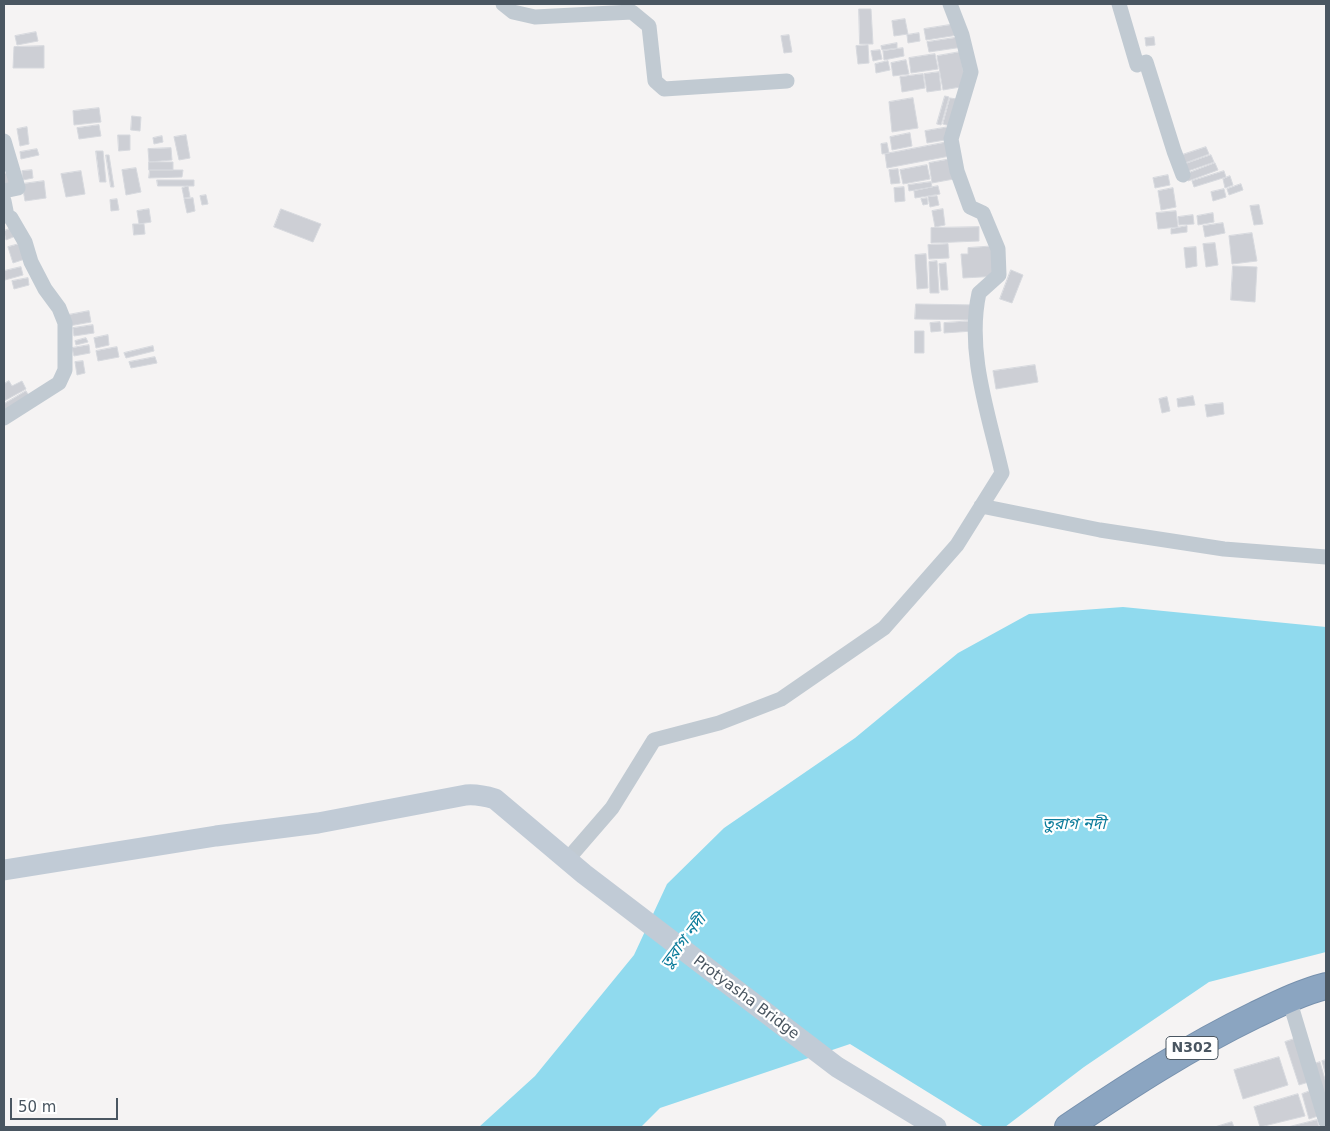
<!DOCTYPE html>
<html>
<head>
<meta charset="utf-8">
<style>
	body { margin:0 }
	#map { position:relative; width:1330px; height:1131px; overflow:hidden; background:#f5f3f3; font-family:"DejaVu Sans",sans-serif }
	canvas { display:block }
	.frame { position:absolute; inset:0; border:5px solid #4a5661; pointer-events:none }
	.scale { position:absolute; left:10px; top:1098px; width:108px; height:22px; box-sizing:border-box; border:2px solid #4a5661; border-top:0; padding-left:6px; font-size:15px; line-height:18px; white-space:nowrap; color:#4a5661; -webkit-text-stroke:4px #fff; paint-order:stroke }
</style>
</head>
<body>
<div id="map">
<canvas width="1330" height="1131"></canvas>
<div class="frame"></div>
<div class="scale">50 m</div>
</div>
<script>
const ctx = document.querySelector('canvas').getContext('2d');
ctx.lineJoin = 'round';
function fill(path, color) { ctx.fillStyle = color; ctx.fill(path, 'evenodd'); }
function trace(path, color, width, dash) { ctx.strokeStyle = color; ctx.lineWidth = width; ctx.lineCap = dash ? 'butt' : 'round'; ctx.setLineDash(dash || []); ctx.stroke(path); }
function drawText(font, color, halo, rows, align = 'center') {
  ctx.font = font + ' "DejaVu Sans","Noto Sans Bengali",sans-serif'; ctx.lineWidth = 4.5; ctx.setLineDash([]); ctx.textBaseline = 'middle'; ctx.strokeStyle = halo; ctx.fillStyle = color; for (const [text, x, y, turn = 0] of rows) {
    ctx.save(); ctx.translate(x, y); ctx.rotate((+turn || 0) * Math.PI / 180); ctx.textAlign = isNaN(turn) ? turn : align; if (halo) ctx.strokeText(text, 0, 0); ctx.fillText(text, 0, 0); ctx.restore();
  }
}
fill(new Path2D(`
	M1123 607 1326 627V952L1209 982 1084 1067 1005 1127H984L850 1044 660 1108 641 1127H479L535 1076 634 955 667 884 724 828 855 738 958 653 1029 614Z`), '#90daee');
const building = new Path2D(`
	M859 9H871L873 44H860Z
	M905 19 908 34 894 36 892 21Z
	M956 24 958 35 926 40 924 29Z
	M36 32 38 41 17 45 15 36Z
	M919 33 920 41 908 43 907 35Z
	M789 35 792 52 784 53 781 36Z
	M961 37 963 47 929 52 927 42Z
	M1154 37 1155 45 1146 46 1145 38Z
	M897 43V48L882 50 881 46Z
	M868 45 869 63 858 64 856 46Z
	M44 46V68H13L14 47Z
	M903 48 904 56 884 60 883 51Z
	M880 50 882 59 873 61 871 51Z
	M960 52 966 86 943 90 937 56Z
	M935 54 938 69 911 73 909 58Z
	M906 60 909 74 893 76 891 63Z
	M888 61 890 70 876 73 875 64Z
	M939 72 941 90 927 92 924 74Z
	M923 74 925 88 902 92 900 77Z
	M945 96 949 97 941 125 937 124Z
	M913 98 918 128 892 132 889 102Z
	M950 98 957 99 950 126 943 124Z
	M99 108 101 122 74 125 73 111Z
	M132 116 141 117 140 131 131 130Z
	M99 125 101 136 79 139 77 128Z
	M27 127 29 144 20 146 17 129Z
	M949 127 951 139 927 143 925 131Z
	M910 133 912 146 892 150 890 137Z
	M118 135H130V150L119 151Z
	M186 135 190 158 179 160 174 137Z
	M162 136 163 142 154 144 153 138Z
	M948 142 950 156 887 168 885 154Z
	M887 143 889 153 882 154 881 144Z
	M1206 147 1209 154 1182 164 1179 156Z
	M171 148 172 160 149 162 148 149Z
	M37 149 39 155 21 159 20 152Z
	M96 151H103L106 182H100Z
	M106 155H109L114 187H111Z
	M1211 155 1214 162 1185 172 1182 165Z
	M951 159 954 179 932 183 929 163Z
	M149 162H173V170H149Z
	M1215 163 1218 170 1188 181 1186 174Z
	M927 165 930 179 903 184 900 170Z
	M136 168 141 192 126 195 122 170Z
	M898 169 900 183 891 184 889 170Z
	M32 170 33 178 23 180 22 171Z
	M150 170H183L182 177 149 178Z
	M81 171 85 194 66 197 61 174Z
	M1224 171 1226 177 1194 187 1192 181Z
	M11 173 13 186 4 187V174Z
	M1168 175 1170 185 1155 188 1153 178Z
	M1230 176 1233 185 1225 188 1223 179Z
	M157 180H194V186H158Z
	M44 181 46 198 25 201 22 184Z
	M931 182 932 187 909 191 908 185Z
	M1241 184 1243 190 1229 195 1227 189Z
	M188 186 190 197 184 198 182 188Z
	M938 186 940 194 915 198 914 191Z
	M904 187 905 201 895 202 894 188Z
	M1173 188 1176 207 1161 210 1158 191Z
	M1224 189 1226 197 1213 201 1211 192Z
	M206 195 208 204 202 205 200 196Z
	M937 196 939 205 930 207 928 197Z
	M193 198 195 211 187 213 184 199Z
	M927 198 928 204 923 205 921 199Z
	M117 199 119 210 111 211 110 200Z
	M1259 205 1263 224 1254 225 1250 206Z
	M149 209 151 222 139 224 137 211Z
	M281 209 321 224 313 242 274 227Z
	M943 209 945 225 935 227 932 211Z
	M1176 211 1178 227 1158 229 1156 213Z
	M1213 213 1214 222 1198 225 1197 216Z
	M1193 215 1194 224 1179 225 1178 217Z
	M1223 223 1225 233 1205 237 1203 226Z
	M133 224H144L145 234 134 235Z
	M1187 226V232L1171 234V229Z
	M14 227 18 235 6 240 4 231Z
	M979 227V241L931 243V228Z
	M1252 233 1257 261 1232 264 1229 236Z
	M1215 243 1218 265 1206 267 1203 244Z
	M19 244 25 259 13 263 8 247Z
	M948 244 949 258 929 259 928 245Z
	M997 246 999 276 963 278 961 254H968V248Z
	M1196 247 1197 266 1186 268 1184 248Z
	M926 254 928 288 917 289 915 255Z
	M937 261 939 293H930L929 262Z
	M946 263 948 290H941L939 264Z
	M1233 266 1257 267 1255 302 1231 300Z
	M21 267 23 275 5 280 4 271Z
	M1011 270 1023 275 1012 303 1000 299Z
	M28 278 29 285 14 289 12 281Z
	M916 304 975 305V320L915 319Z
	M89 311 91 322 69 326 68 315Z
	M973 321V331L944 333V323Z
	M940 322 941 331 931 332 930 323Z
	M93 325 94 333 74 336 73 328Z
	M915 331H924V353H915Z
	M108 335 109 345 96 348 94 338Z
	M86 338 88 342 76 345 75 341Z
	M89 345 90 353 74 356 72 348Z
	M153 346 154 351 126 358 124 353Z
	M117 347 119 357 98 361 96 351Z
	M155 357 157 363 131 368 129 362Z
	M83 361 85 373 77 375 75 362Z
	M1035 365 1038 382 996 389 993 371Z
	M9 381 12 386 22 381 26 389 4 401V384Z
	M26 391 31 399 4 414V404Z
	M1193 396 1195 405 1178 407 1177 399Z
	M1167 397 1170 411 1162 413 1159 399Z
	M1223 403 1224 414 1207 417 1205 405Z
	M1297 1038 1312 1081 1299 1085 1285 1042Z
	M1279 1057 1288 1085 1243 1099 1234 1070Z
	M1326 1060V1076L1322 1061Z
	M1320 1062 1326 1083V1094L1322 1095 1314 1064Z
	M1313 1090 1321 1115 1309 1119 1302 1094Z
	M1298 1094 1305 1116 1260 1127 1254 1107Z
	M1317 1120 1319 1127H1288Z
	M1232 1122 1234 1127H1215Z`);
fill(building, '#cdcfd5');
trace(building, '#d7d9de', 1);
const highway = new Path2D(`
	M1068 1127C1129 1086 1189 1047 1255 1015 1278 1004 1302 992 1326 986`);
trace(highway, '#7690ad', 28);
trace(new Path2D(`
	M503 4 513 12 535 17 632 12 649 26 655 81 664 89 787 81
	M1119 4 1137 65 1146 62 1174 151 1183 175
	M4 141 18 188 4 191
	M4 201 7 216 11 218 25 242 31 262 45 289 59 308 65 323V370L59 383 4 418
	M981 506 1100 530 1224 549 1326 557
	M567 860 612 808 654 740 719 723 781 699 884 628 957 545 1002 473C989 415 966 352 979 293L999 275 998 249 983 213 970 207 957 171 951 139 971 72 962 35 950 4
	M1289 999 1326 1122`), '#c1cad2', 15);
trace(new Path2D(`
	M4 870 216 836 318 823 466 795C477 794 485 796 495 799L584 874 837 1067 936 1127`), '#c1cbd6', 21);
trace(highway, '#8ba5c1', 26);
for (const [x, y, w] of [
	[1192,1048,52]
]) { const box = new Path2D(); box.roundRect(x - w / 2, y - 11.5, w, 23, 4); ctx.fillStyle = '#fff'; ctx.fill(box); trace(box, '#4a5661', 1); }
drawText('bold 14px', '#4a5661', null, [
	["N302",1192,1048]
]);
drawText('15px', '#4a5661', '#fff', [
	["Protyasha Bridge",746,998,37]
]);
drawText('italic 16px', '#0c7c9b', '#fff', [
	["তুরাগ নদী",1074,825],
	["তুরাগ নদী",684,942,-53]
]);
</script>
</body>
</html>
